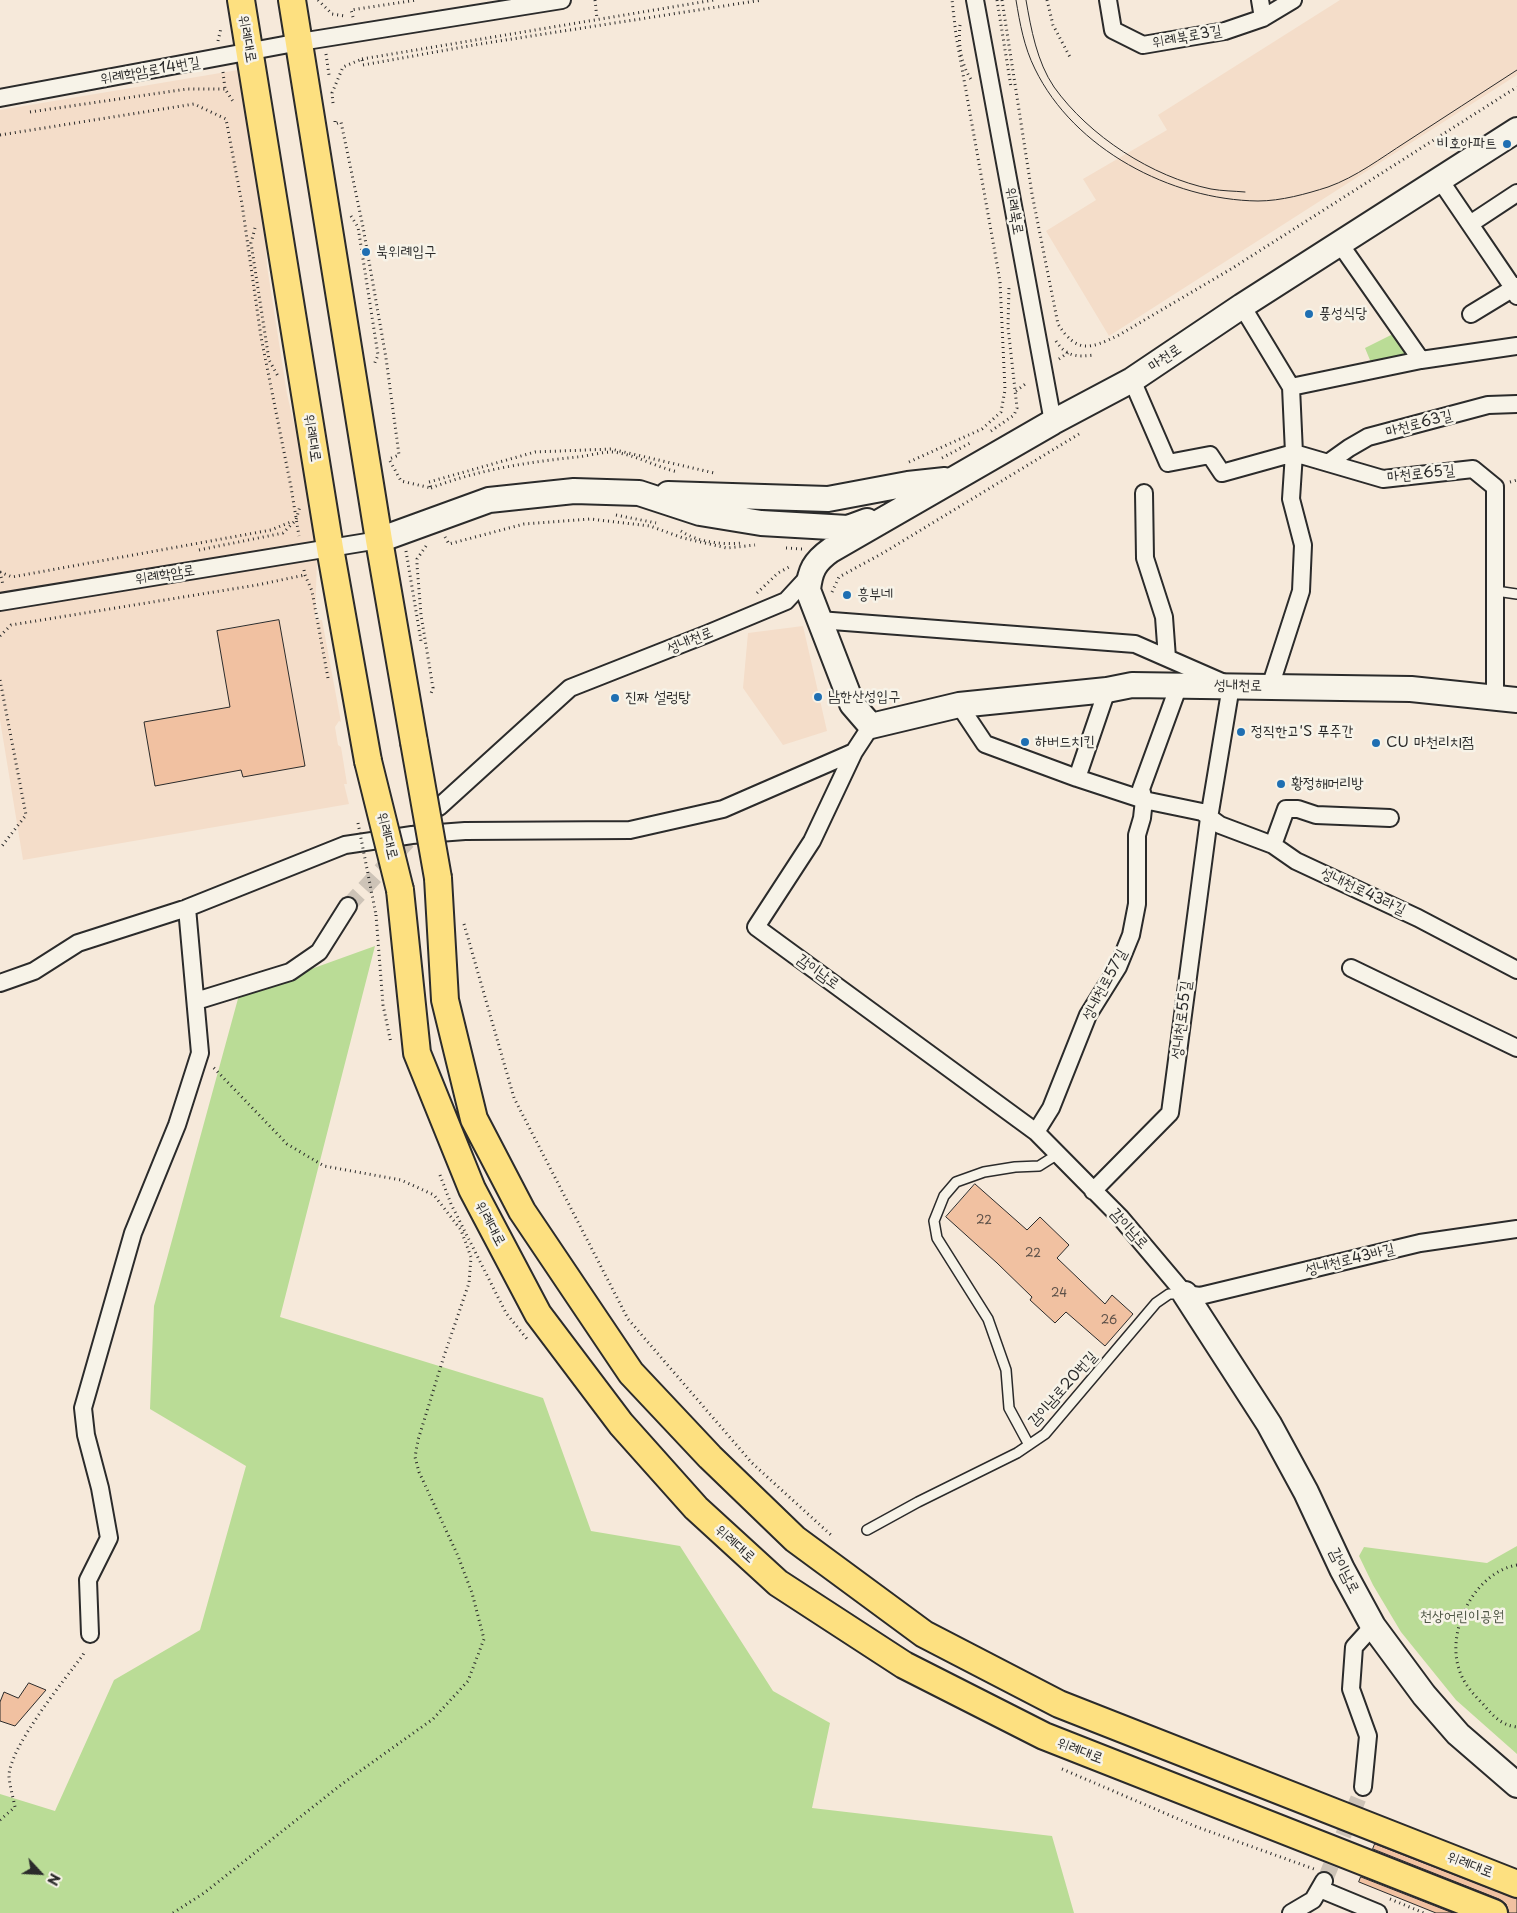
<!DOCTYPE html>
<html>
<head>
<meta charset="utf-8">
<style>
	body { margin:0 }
	#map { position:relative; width:1517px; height:1913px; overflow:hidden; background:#f6e9da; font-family:"Playpen Sans",sans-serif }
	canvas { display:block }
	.north { position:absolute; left:15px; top:1848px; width:50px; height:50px; -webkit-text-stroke:4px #f7f3e8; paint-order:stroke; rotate:115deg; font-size:14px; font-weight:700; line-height:20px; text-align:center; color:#2b2b2b }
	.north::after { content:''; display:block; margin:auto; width:18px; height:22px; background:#2b2b2b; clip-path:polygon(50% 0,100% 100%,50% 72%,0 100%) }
</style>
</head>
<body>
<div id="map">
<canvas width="1517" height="1913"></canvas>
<div class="north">N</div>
</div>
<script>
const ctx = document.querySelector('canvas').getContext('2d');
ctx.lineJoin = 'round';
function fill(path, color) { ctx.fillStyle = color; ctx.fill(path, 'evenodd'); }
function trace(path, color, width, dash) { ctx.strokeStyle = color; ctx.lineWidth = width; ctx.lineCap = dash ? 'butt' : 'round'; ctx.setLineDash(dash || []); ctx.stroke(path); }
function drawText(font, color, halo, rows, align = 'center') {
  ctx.font = font + ' "Playpen Sans","Poor Story",sans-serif'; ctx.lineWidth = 5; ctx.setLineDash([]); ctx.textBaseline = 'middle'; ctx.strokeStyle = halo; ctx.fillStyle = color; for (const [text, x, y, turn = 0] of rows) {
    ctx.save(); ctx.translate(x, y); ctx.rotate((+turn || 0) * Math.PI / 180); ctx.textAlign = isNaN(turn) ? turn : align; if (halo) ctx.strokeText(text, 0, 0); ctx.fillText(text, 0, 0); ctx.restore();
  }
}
fill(new Path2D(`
	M1340 0H1517V75L1109 336 1046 231 1096 200 1083 179 1167 130 1158 115Z
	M244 69 264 208 267 266 287 394 302 457 317 559 315 620H322L341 722 339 721 335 727 338 745 341 747 347 784H344L349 804 23 860 0 720V110Z
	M803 626 827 731 783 745 743 688 748 633Z`), '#f4ddc9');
fill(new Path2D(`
	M1393 334 1407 355 1372 365 1365 348Z
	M375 946 280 1317 543 1398 591 1531 680 1546 773 1691 830 1723 812 1808 1052 1836 1074 1913H0V1794L55 1811 114 1680 200 1630 246 1466 150 1409 154 1306 239 995Z
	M1517 1546V1754L1456 1700 1401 1632 1373 1585 1359 1556 1364 1547 1487 1563Z`), '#badc96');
const building = new Path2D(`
	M279 620 305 766 243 777 241 770 155 786 144 722 230 707 217 631Z
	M975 1184 1027 1230 1040 1217 1069 1245 1057 1258 1105 1304 1112 1295 1133 1314 1105 1346 1066 1312 1055 1323 1030 1300 1032 1297 997 1263 946 1217Z
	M29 1683 46 1690 15 1726 0 1721V1702L4 1692 18 1698Z
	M1375 1844 1517 1899V1913H1509L1506 1904 1499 1899 1373 1849Z
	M1361 1877 1453 1913H1436L1359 1882Z`);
fill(building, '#f1c1a1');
trace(building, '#2b2b2b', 1);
trace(new Path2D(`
	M348 906 419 829
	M1325 1880 1363 1787`), '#cdc3b7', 16, [16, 8]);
const lane = new Path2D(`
	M1496 591 1517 594
	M1029 1445 1009 1408 1006 1370 988 1319 937 1238 934 1221 944 1196 956 1182 984 1172 1015 1167 1039 1166 1058 1154
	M867 1530 918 1502 1017 1453 1045 1434 1156 1303 1169 1294H1185`);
const street = new Path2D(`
	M975 0 1053 422
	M1108 0 1113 30 1143 45 1225 31 1263 18 1293 0
	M1260 0 1263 18
	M0 98 300 42 562 0
	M1440 180 1514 289 1517 296
	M1470 224 1517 193
	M1340 244 1421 360
	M1242 306 1291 387 1294 453 1383 479 1473 469 1495 487V698
	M1471 314 1517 286
	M1132 380 1168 463 1210 455 1222 473 1294 453 1291 499 1303 545 1301 591 1270 687
	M1291 387 1421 360 1517 346
	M1328 463 1349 448 1368 437 1488 405 1517 404
	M1144 493 1145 558 1164 617 1167 658
	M0 602 379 540
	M819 620 1135 644 1231 686 1209 818 1170 1113 1093 1191
	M959 705 985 744 1077 778 1144 800 1202 812 1220 825 1273 845 1296 861 1418 918 1517 970
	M854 752 812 841 756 927 1036 1132 1120 1217 1185 1294 1200 1296 1420 1243 1517 1229
	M1077 778 1107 690
	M439 807 570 688 707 634 786 601 810 575
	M1273 845 1286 809H1298L1316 815 1390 818
	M1351 968 1517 1048
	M0 983 34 971 78 943 187 908 345 845 412 835 465 831 630 830 723 809 854 752 871 726
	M196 1001 290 972 319 952 348 906
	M1036 1132 1051 1108 1088 1015 1118 967 1131 935 1137 904V835L1142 818 1144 800 1141 789 1179 685
	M90 1634 88 1580 109 1538 100 1488 86 1435 83 1408 133 1233 177 1125 200 1053 187 908
	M1363 1787 1368 1736 1351 1689 1354 1647 1373 1626
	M1320 1889 1378 1913
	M1291 1913 1313 1900 1324 1881`);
const secondary = new Path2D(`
	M1517 130 1242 306 1132 380 1053 422 831 550C814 562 810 571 808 590L852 704 871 726 959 705 1107 690 1132 685 1411 689 1517 700
	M668 494 828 499 908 484 945 480
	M379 540 489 500 574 491 639 493 700 513 761 523 848 528 867 521
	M1185 1294 1269 1424 1306 1492 1342 1569 1373 1626 1424 1695 1458 1734 1517 1785`);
const primary = new Path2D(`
	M241 0 330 548 368 761
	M292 0 379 540 414 742
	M438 878 445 1000 474 1119 522 1211 631 1373 710 1457 795 1539 924 1634 1059 1704 1517 1884
	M400 890 417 1053 472 1189 538 1314 621 1424 696 1508 778 1583 904 1665 1044 1736 1494 1913`);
trace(lane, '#2b2b2b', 12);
trace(street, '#2b2b2b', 20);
trace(secondary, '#2b2b2b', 28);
trace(primary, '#2b2b2b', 30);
trace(new Path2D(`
	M318 0 332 14 345 16
	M595 0 597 19
	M997 0 1011 87
	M1002 0 1032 194 1058 324C1077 354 1090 349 1119 335L1231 269 1517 87
	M1047 0 1053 25 1071 59
	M353 17 351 10 417 0
	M960 25C958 45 961 65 972 81
	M218 41 221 28
	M326 54 329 75
	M362 59 714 0
	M223 72 225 89 234 103
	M333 103 332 93 343 67 362 59 363 65 480 44 762 0
	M30 112 187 89H225
	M335 121V124L341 122 363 227 386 358 399 455 389 459
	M0 135 194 104 226 119 242 204 261 337 291 487 299 536
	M351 216 358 227 378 355 374 365
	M255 228 251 243 269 360 279 378
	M1056 341C1066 357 1078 357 1094 355
	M1059 359 1069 352
	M1016 391 1028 382
	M991 431 1014 415 1017 408 1008 327 1009 286
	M942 458 972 442
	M390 461 401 481 431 488 429 482 535 452 611 449 714 473
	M909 462 982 429 1001 412 1005 390 1000 281 956 35 952 0
	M1510 482 1517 480
	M431 488C477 470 528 462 577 457 588 456 601 452 612 452 635 454 655 467 678 472
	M616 515 656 523
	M681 531C697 542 722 545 742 543
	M445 537 449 544 524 524 590 519 650 526 683 538 727 548 755 545
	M426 546 417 559V565L421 615 433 688 430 696
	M786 548 802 549
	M199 550 283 533 296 520 300 506
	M406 551 421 641
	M304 570 305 575 312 591 328 678
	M0 572 12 577 271 530 293 521
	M0 572 3 585
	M832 592 839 577 883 553 1079 434
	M757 593 778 573 791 566
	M0 636 11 625 257 585 305 575
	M0 680 26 815 2 846
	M376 915 383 1005 391 1043
	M464 924 514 1098 628 1319 752 1463 831 1535
	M440 1175 451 1204 506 1313 527 1339
	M1517 1565C1475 1572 1446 1630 1459 1669 1463 1683 1473 1694 1483 1704 1493 1716 1501 1725 1517 1727
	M1062 1769 1197 1827 1314 1869
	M0 1820 15 1807C13 1797 10 1787 9 1777 8 1749 65 1679 83 1655L85 1650
	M1390 1899 1424 1913
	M173 1913 204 1893 342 1784 433 1719 468 1681 484 1639 472 1593 458 1556 419 1472 415 1457 418 1440 444 1356 469 1283 471 1257 461 1230 434 1195 401 1180 324 1166 287 1144 213 1067`), '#2b2b2b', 3, [1, 4]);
trace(lane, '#f7f3e8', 9);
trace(street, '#f7f3e8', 16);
trace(secondary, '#f7f3e8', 24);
trace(primary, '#fde080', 26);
trace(new Path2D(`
	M1016 0C1020 24 1024 47 1035 69 1074 149 1171 200 1258 201 1281 201 1306 194 1328 187 1356 177 1381 158 1406 142 1443 118 1480 94 1517 70
	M1026 0C1031 29 1037 62 1054 87 1089 136 1152 177 1211 189 1222 191 1234 191 1245 192`), '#2b2b2b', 1);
const primaryBridge = new Path2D(`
	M414 742 438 878
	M368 761 400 890`);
trace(primaryBridge, '#2b2b2b', 30, []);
trace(new Path2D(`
	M358 823 376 915`), '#2b2b2b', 3, [1, 4]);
trace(primaryBridge, '#fde080', 26);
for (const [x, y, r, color] of [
	[1507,144,5,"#1f6fb2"],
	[366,252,5,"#1f6fb2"],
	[1309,314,5,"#1f6fb2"],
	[847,595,5,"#1f6fb2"],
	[818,697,5,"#1f6fb2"],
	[615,698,5,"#1f6fb2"],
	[1241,732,5,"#1f6fb2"],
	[1025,742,5,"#1f6fb2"],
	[1376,743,5,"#1f6fb2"],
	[1281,784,5,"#1f6fb2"]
]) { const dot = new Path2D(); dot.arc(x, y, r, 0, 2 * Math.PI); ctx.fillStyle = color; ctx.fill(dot); trace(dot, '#f7f3e8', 2); }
drawText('12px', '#5c5048', null, [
	["22",984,1221],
	["22",1033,1254],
	["24",1059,1294],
	["26",1109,1321]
]);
drawText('15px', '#2b2b2b', '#f7f3e8', [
	["위례북로3길",1187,37,-10],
	["위례대로",247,39,80],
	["위례학암로14번길",150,71,-10],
	["위례북로",1014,211,80],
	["마천로",1165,358,-34],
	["마천로63길",1419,424,-15],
	["위례대로",312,438,81],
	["마천로65길",1421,474,-6],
	["위례학암로",165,575,-9],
	["성내천로",690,641,-22],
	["성내천로",1238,686,1],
	["위례대로",387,836,76],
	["성내천로43라길",1363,892,25],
	["감이남로",818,972,36],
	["성내천로57길",1105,985,-62],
	["성내천로55길",1182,1020,-83],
	["위례대로",490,1224,62],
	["감이남로",1129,1229,48],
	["성내천로43바길",1350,1260,-14],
	["감이남로20번길",1063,1389,-48],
	["위례대로",735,1544,42],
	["감이남로",1344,1571,63],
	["위례대로",1080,1751,21],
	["위례대로",1470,1865,21]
]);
drawText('15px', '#2b2b2b', '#f7f3e8', [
	["비호아파트",1497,144,"right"],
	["북위례입구",376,252],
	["풍성식당",1319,314],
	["흥부네",857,595],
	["남한산성입구",828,697],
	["진짜 설렁탕",625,698],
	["정직한고'S 푸주간",1251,732],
	["하버드치킨",1035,742],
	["CU 마천리치점",1386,743],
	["황정해머리방",1291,784]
], 'left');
drawText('15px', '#4f5746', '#f7f3e8', [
	["천상어린이공원",1462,1617]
]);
</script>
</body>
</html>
